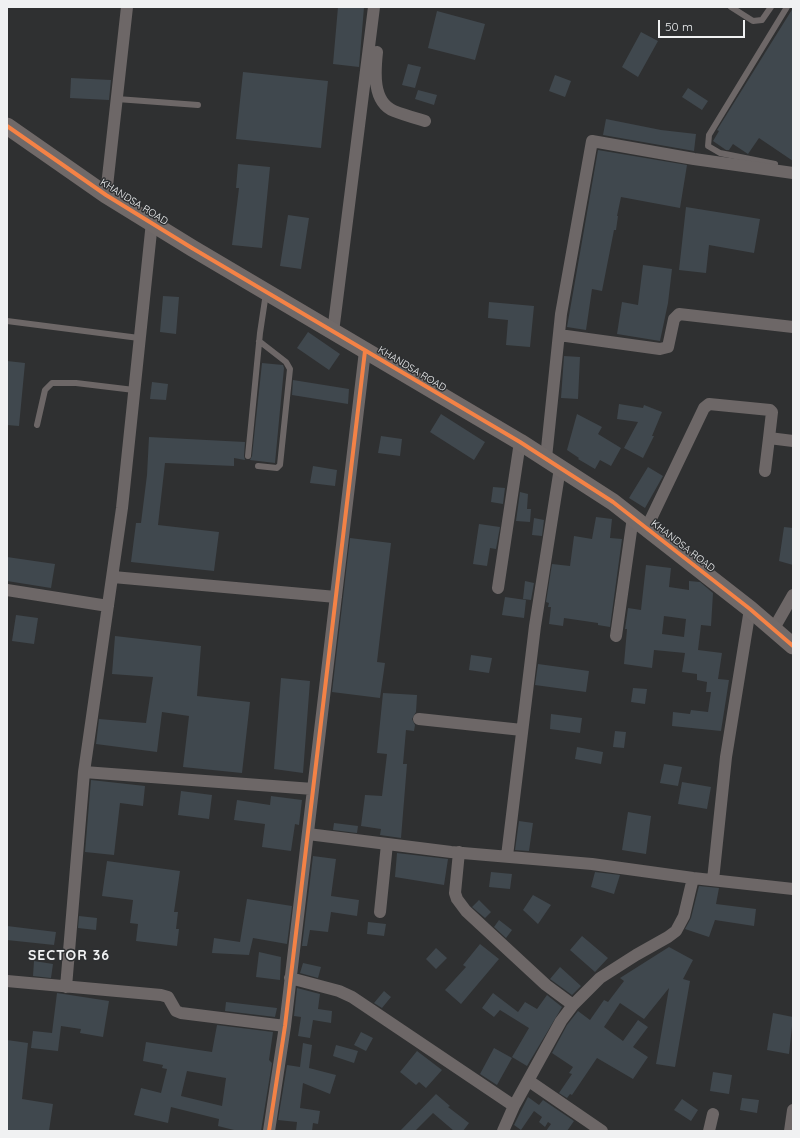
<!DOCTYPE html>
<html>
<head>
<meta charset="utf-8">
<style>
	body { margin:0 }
	#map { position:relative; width:800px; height:1138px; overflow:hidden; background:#2f3031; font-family:Quicksand,sans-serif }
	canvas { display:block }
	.frame { position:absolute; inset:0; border:8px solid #f0f1f2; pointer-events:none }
	.scale { position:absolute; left:658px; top:20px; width:87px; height:18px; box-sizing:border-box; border:2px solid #f0f1f2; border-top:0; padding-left:5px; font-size:12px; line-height:14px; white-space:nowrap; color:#f0f1f2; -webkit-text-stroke:3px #2e3032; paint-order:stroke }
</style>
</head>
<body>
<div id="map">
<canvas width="800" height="1138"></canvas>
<div class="frame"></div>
<div class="scale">50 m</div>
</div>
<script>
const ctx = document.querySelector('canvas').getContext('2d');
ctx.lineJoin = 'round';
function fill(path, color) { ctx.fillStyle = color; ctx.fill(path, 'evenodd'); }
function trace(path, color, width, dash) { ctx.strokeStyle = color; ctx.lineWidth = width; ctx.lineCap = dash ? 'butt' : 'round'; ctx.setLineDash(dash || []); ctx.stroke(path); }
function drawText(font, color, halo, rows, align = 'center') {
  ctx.font = font + ' Quicksand,sans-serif'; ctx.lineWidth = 3; ctx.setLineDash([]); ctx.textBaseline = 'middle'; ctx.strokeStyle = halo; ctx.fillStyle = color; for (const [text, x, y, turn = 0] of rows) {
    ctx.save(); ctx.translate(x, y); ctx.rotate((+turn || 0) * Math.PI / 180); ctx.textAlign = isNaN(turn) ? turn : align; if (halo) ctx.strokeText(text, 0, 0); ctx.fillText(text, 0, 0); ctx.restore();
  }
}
fill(new Path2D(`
	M338 7H364L359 67 333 64Z
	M793 8V161L759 138 748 154 733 144 729 150H726L713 141 719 131 717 130Z
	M437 11 485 24 475 60 428 48Z
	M641 32 658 41 638 77 622 67Z
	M408 64 421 67 415 88 402 85Z
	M243 72 328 81 321 148 236 139Z
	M555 75 571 81 565 97 549 91Z
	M71 78 111 80 109 100 70 98Z
	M688 88 708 101 702 110 682 97Z
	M418 90 437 95 434 105 415 99Z
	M606 119 661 130 696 134 694 151 603 135Z
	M598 150 687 165 680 208 621 197 617 216H618L616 230H614L602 291 592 289 586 330 567 327Z
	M238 164 270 167 262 248 232 245 239 188H236Z
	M686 207 760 219 754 253 709 245 706 273 679 270Z
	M288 215 309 218 301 269 280 266Z
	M643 265 672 269 668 303 660 341 617 334 622 302 638 305Z
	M163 296 179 297 176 334 160 332Z
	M489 302 534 306 530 347 506 345 508 320 488 318Z
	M308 332 340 354 329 370 297 348Z
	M564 356 580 357 578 399 561 398Z
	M7 361 25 363 19 426 7 425Z
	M262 363 283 365 284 368 275 463 250 460 252 456Z
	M293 380 349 389 348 404 292 395Z
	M152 382 168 384 166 400 150 399Z
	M619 404 643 408 644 405 662 412 652 436H654L643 458 624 448 638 422 617 419Z
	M441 414 485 442 474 460 430 432Z
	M577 414 602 427 598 434 621 448 611 466 600 460 595 469 578 459 579 458 567 450Z
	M381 436 402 439 400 456 378 453Z
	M149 437 245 442 244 456 245 460 234 458V466L165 463 158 525 219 532 214 571 131 562 136 523H141L147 475Z
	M313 466 337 470 335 486 310 483Z
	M648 467 663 476 645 508 629 498Z
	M493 487 505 488 503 504 491 502Z
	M520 492 528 494 527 509H531L530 522 516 521Z
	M596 517 612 519 610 538 622 539 610 627 598 625V623L564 618 563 626 549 624 551 607H548L549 603 546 602 552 564 570 566 574 536 592 539Z
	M534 518 544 520 542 536 532 535Z
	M479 524 500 527 496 549 490 548 487 566 473 564Z
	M784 527 793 528V565L779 561Z
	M350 538 391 543 377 662 385 663 380 698 332 692Z
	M7 557 55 564 51 588 7 581Z
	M646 565 671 568 669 587 689 590V581L700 582 713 593 711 626 701 625 698 650 722 653 718 679 729 680 721 731 672 726 673 712 690 714 691 710 708 712 711 692H706L707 682 697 680V674L682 672 685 653 654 650 652 668 624 664 627 629H625L628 608 641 610ZM664 616 686 619 684 637 662 634Z
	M525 581 534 583 531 600 523 599Z
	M505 597 526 600 524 618 502 615Z
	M16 615 38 618 34 644 12 641Z
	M115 636 201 646 197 696 250 702 242 773 183 767 189 716 162 712 157 752 96 744 99 719 146 723 153 677 112 674Z
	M471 655 492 658 489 673 469 670Z
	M538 664 589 671 586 692 535 685Z
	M281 678 310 681 303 773 274 769Z
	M633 688 647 689 645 704 631 702Z
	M383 693 417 695 416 712 412 719 415 725 414 731 406 730 403 764H407L401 838 380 835 381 829 361 826 365 795 382 796 387 754 377 753Z
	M551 714 582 718 580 733 550 729Z
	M615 731 626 732 624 748 613 747Z
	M577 747 603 752 601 764 575 759Z
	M664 764 682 767 678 786 660 783Z
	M91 780 145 786 143 806 120 803 114 855 85 852Z
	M682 782 711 787 707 809 678 804Z
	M181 791 212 795 209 819 178 815Z
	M271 796 302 800 299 825 295 824 291 851 262 847 265 824 234 820 237 800 270 805Z
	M628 812 651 816 646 854 622 850Z
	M519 821 533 823 529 851 515 850Z
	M334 823 358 826 357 833 333 830Z
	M397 853 448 859 444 885 395 877Z
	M313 856 336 859 331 896 359 900 357 916 331 912 328 932 310 930 307 946H302Z
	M107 861 180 871 174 912H178L176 929H179L177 946 136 941 138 924 130 923 133 900 102 896Z
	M491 872 512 874 510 889 489 887Z
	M595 872 620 875 614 894 591 887Z
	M699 886 719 888 716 904 756 909 754 926 715 920 709 937 685 929 691 918Z
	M533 895 551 905 538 924 523 910Z
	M247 899 292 906 287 944 253 938 249 955 212 953 214 938 240 942Z
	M479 900 491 912 485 918 472 907Z
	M79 916 97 918 96 930 78 928Z
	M499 920 512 930 506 938 494 927Z
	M368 922 386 924 384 936 367 934Z
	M7 926 56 932 54 945 7 940Z
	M582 936 608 958 595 972 570 950Z
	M480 944 499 959 461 1004 445 990 466 967 463 965Z
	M669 947 693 960 683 979 690 981 675 1067 656 1064 669 988 644 1019 620 1003 604 1027 623 1041 638 1020 648 1027 633 1047 648 1057 633 1079 597 1058 572 1095 570 1094 567 1098 559 1093 572 1074 569 1073 573 1067 552 1053 567 1025 578 1011 590 1020 604 1000 608 1002 624 981 620 978Z
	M436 948 447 958 436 969 426 959Z
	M259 952 281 957 280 980 256 977Z
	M34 961 53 964 51 978 33 976Z
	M303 963 321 967 318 978 300 973Z
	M560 967 581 986 572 995 550 979Z
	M297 988 320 994 318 1009 332 1011 331 1023 313 1020 310 1038 298 1036 301 1017 294 1016Z
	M384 991 391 997 382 1008 374 1003Z
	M57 993 109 1001 103 1037 80 1033 81 1029 61 1026 58 1051 31 1048 33 1031 52 1033Z
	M493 993 518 1012 525 1002 537 1009 547 995 562 1007 527 1066 512 1057 529 1028 500 1010 494 1017 482 1008Z
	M226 1002 277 1008 275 1017 225 1011Z
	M773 1013 793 1017 789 1054 767 1050Z
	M217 1025 273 1032 269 1060 272 1063 261 1131H238L218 1126 219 1119 171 1107 168 1123 134 1115 141 1088 161 1093 167 1069 162 1068 163 1065 143 1061 146 1042 212 1052ZM187 1071 226 1078 222 1106 181 1096Z
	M361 1032 373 1038 366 1051 354 1045Z
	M7 1040 28 1043 22 1099 53 1104 49 1131H7Z
	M303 1043 312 1045 309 1068 336 1075 330 1094 303 1083 300 1108 320 1111 318 1124 313 1123 312 1131H296L297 1122 278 1120 287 1065 300 1067Z
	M336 1045 358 1051 354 1063 333 1056Z
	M494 1048 512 1058 497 1085 480 1074Z
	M417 1051 442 1070 426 1088 419 1082 416 1085 400 1072Z
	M713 1072 732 1075 729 1094 710 1091Z
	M436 1094 450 1106 448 1107 469 1123 463 1131H454L433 1113 415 1131H400Z
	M528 1097 539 1105 543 1100 574 1121 567 1131H546L551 1124 548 1122 545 1127 539 1122 542 1117 534 1111 521 1130 514 1125Z
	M742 1098 759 1100 757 1113 740 1110Z
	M682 1099 698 1110 691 1121 674 1110Z`), '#40484e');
trace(new Path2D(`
	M731 7 753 21 762 20 771 7
	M117 99 198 105
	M775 164 720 153 708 146 709 135 787 7
	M7 321 139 338
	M37 425 45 390 52 383H76L134 390
	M248 456 260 333 266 293
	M258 466 277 468 280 465 290 369 286 362 259 341`), '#6d6767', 6);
trace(new Path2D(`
	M377 52C375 71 372 102 394 111 404 115 415 118 425 121
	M106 195 127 7
	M333 332 374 7
	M559 335 660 349 668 347 674 319 679 314 793 327
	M546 458 561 314 592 141 694 159 793 173
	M765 471 769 438
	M647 527 704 408 709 404 770 410 772 412 769 438 793 441
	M113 577 336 597
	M498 588 520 442
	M7 590 108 606
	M773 630 793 595
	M616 636 633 517
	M419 719 522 730
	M84 772 313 789
	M308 834 451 852 592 864 693 878 793 889
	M459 852 455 893 457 899 466 911 546 985 573 1005
	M507 856 535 626 560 468
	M713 880 726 757 750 609
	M380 912 387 844
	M290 978 339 991 352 997 514 1106
	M7 981 161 995 168 997 176 1011 181 1013 285 1026
	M66 987 84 772 122 508 152 222
	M529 1081 602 1131
	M269 1131 285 1026 365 351
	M503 1131 514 1106 561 1021 573 1005 600 978 636 955 668 937 676 931 684 916 693 878
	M709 1131 713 1114
	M790 1131 793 1110`), '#6d6767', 12);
trace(new Path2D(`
	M7 126 106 195 192 248 520 442 613 502 750 609 793 646`), '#706968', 17);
trace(new Path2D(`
	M7 126 106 195 192 248 520 442 613 502 750 609 793 646
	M269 1131 285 1026 365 351`), '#f48246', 4);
drawText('10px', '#f0f1f2', '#2e3032', [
	["KHANDSA ROAD",134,202,32],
	["KHANDSA ROAD",412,369,31],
	["KHANDSA ROAD",683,546,38]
]);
ctx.letterSpacing = '1px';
drawText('bold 14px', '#f0f1f2', '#2e3032', [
	["SECTOR 36",69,956]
]);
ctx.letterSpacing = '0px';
</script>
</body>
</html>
